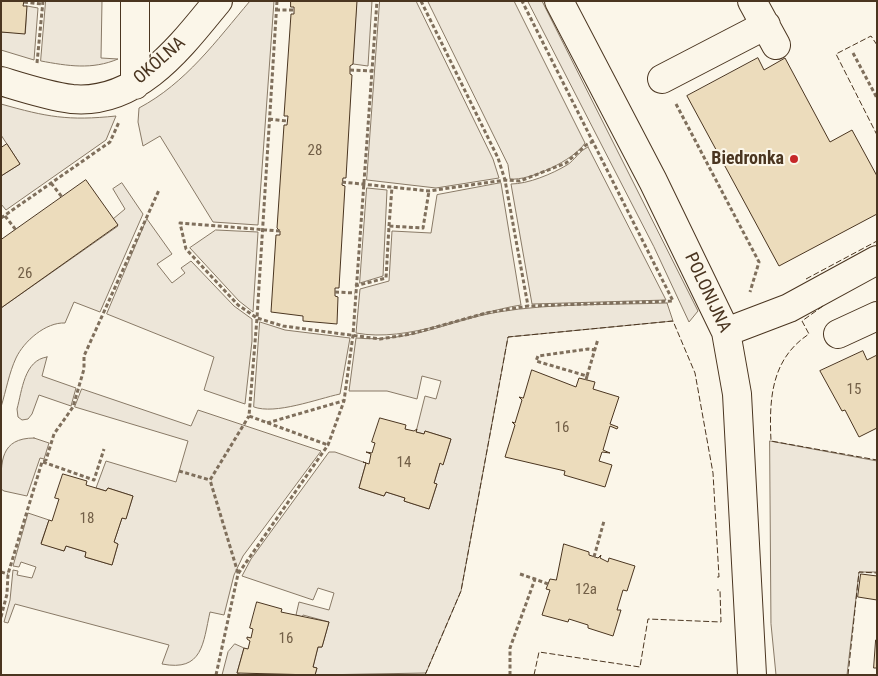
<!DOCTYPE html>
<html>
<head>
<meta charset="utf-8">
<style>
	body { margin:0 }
	#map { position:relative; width:878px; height:676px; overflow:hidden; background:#fbf6e9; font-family:"Roboto Condensed",sans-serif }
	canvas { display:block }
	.frame { position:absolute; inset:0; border:2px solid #4a3520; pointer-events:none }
</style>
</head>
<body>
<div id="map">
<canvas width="878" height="676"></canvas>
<div class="frame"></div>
</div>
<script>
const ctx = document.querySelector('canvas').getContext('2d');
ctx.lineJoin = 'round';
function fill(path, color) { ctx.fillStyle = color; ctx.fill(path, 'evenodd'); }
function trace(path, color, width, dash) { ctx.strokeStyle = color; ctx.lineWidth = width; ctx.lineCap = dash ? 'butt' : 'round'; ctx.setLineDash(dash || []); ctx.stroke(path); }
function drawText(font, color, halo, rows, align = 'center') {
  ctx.font = font + ' "Roboto Condensed",sans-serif'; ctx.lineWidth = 4; ctx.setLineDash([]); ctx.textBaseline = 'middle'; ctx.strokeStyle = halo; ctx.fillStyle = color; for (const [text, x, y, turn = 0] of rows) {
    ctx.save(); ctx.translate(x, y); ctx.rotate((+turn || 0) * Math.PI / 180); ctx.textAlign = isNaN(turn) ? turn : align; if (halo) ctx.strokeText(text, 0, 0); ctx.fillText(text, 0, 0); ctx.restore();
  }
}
const green = new Path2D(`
	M46 1H102L101 58 118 59C92 70 68 66 41 61Z
	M250 1H274L258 225 213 222 160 136 143 146 138 122 139 108C186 83 216 41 250 1Z
	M357 1H372L368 66 353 64Z
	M380 1H416L493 159 499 178 436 188 367 180Z
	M428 1H514L585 143C574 160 530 181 510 179L508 165Z
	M528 1H542L698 311 689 322 654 247Z
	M27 6 38 8 34 60 1 50V32L25 33Z
	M1 104C47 117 68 121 116 116L106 140 6 210 1 204V176L20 164 1 135Z
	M588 147 666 300 532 304 511 184C528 184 552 174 567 165 575 160 579 151 588 147Z
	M122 183 143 214 100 312 74 302 65 323C46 322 24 341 16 358 9 373 6 391 1 407V308L118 226 113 219 125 209 113 189Z
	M501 183 521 305C470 313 408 343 356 333L360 289 389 281 392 231 431 233 437 195Z
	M367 188 387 190 383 276 360 283Z
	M147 219 172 254 157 264 172 283 185 273 181 268 191 261 234 306 252 319V341L245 404 204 390 214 357 107 314Z
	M216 230 258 232 253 312 239 301 190 248Z
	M667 303 673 321 508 337 461 591 426 673 315 675 317 668 313 667 318 647H322L329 622 303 615 302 617 296 615 299 602 329 610 334 593 318 588 313 600 242 576 251 559 329 452H335L366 463 359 488 384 496 386 492 405 498 404 501 429 509 437 484 434 483 440 463 443 464 451 439 425 431 424 434 416 432 425 396 436 399 441 381 422 376 417 399 387 391H349L356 338C411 343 447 321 498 312 553 303 611 305 667 303Z
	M260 322 285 330 350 338 340 394C317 399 275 415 254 407Z
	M47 357 42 376 76 388 71 406 39 395 32 414 28 419 22 420 18 417 17 409C22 391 24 360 47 357Z
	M82 389 191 426 198 410 321 451 243 556 234 575 224 615 210 612C203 643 203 672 162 664L169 645 15 604 8 623 4 622 10 600 13 570 18 571 17 575 32 578 36 567 21 562 19 567 13 566 28 513 49 520 41 543 64 551 66 546 86 552 85 557 112 565 118 544 114 542 122 518H126L133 496 108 488 106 491 96 488 106 461 176 482 188 441 75 407Z
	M34 438 49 443 44 459 40 458 27 496 4 491 1 489C1 462 0 438 34 438Z
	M770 441 877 461V572H859L847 675H776L771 624Z
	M235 644 244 648 237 673 242 675H222L228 652Z`);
fill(green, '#ede6d9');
trace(green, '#887966', 1);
const building = new Path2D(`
	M1 1H24L23 6H27L25 34 1 32Z
	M291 1H357L353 64 350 66V74L352 75 346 178H343L342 185 345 186 339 288H335V296L338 297 337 324 303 321V316L271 312 276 235H280V231L277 228 284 125H287L288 116H284L291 14H294V7H291Z
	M758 58 764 70 785 58 830 142 852 130 877 176V214L779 266 687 96Z
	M7 144 20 164 1 176V148Z
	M86 180 118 225 1 308V240Z
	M863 351 867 360 877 355V428L859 437 845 410 842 411 820 371Z
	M532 370 576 387 579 378 595 382 593 389 619 397 610 424 618 427 617 429 610 426 603 450 610 453 602 452 599 461 612 465 605 487 564 475 565 471 505 457 515 425 512 422 515 423 522 400 519 397 523 398Z
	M380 418 406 425 405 429 414 431 417 429 416 432 424 434 425 431 451 439 443 465 440 463 434 483 437 484 429 509 404 501 405 498 386 492 384 496 359 488 366 463 363 462 369 464 371 454 366 452 372 453 375 443 372 442Z
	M63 474 87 481 86 485 106 491 108 488 133 496 126 519 122 518 114 542 118 544 112 565 85 557 86 552 66 546 64 551 41 544 49 520 52 521 59 499 55 498Z
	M564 544 589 552V555L598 558 601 555 600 558 608 562 609 558 635 566 627 591 623 590 617 610H621L613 636 588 628V625L569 619 568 622 542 615 550 590 546 589 550 579 556 580Z
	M861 574 877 576V600L858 597Z
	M257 602 282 609 281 612 329 622 322 647H318L313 667 317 668 315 675 237 673 244 648 248 649 250 641 247 639V637L251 638 253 629 250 628Z
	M876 640H877V668H874Z`);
fill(building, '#ecdcbc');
trace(building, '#4a3520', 1);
const minor = new Path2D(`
	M135 1V85
	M559 1 653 181 726 332 737 394 752 675
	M752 1 776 45
	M662 79 766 25
	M1 81C24 88 48 96 72 99 138 105 181 46 218 1
	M726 332 789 308 877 260
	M838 334 877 316`);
trace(minor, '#4a3520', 30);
trace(new Path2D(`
	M277 1 257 318 283 326 380 339 411 334 486 313 528 306 673 301 522 1
	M421 1 498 158 505 180 528 306
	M24 2 42 4
	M276 10H294
	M853 53 877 98
	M37 63 43 1
	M350 70 372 71
	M676 104 759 262 750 292
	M269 119 287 121
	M342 182 429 191 505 180 520 181 566 163 586 145 594 141
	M51 183 62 197
	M5 216 16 230
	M1 218 110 142 119 122
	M389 226 392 187
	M280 231 180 223 186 249 238 305 257 318 249 416 328 445
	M355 286 386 278 389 226 423 228 429 191
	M335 292 355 293
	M587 376 598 339
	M586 380 587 376 536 361 538 356 588 349 595 350
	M267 423 343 401
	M43 462 94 480 104 449
	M179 471 210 480
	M594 557 604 521
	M1 572 8 574
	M238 573 210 480 249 416
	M520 574 535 579
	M1 617 7 594 8 574 42 462 46 460 54 434 73 407 84 369V356L159 190
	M216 675 238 574 328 445 344 401 353 335 377 1
	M510 675V648L535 579 548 584`), '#7f6f5c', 3, [4, 2.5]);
trace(minor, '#fbf6e9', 28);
trace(new Path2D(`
	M877 45 871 36 836 54 877 135
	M806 279 877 241
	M823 306 802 321 809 334C771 359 769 399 771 441L877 460
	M425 675 461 591 508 337 673 321 695 373 713 473 719 577H716
	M534 675 539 652 640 667 648 619 721 622 720 590H717
	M848 675 859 572 877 573`), '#4a3520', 1, [6, 2.5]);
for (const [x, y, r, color] of [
	[794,159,5,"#c62828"]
]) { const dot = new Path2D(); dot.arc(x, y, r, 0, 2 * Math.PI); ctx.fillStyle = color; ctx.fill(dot); trace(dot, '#fbf6e9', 2); }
drawText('15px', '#725f47', null, [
	["28",315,151],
	["26",25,274],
	["15",854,390],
	["16",562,428],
	["14",404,463],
	["18",87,519],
	["12a",586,590],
	["16",286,639]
]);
drawText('18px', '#4a3520', '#fbf6e9', [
	["OKÓLNA",160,61,-41],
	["POLONIJNA",707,293,65]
]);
drawText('bold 18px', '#4a3520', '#fbf6e9', [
	["Biedronka",784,159]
], 'right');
</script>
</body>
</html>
